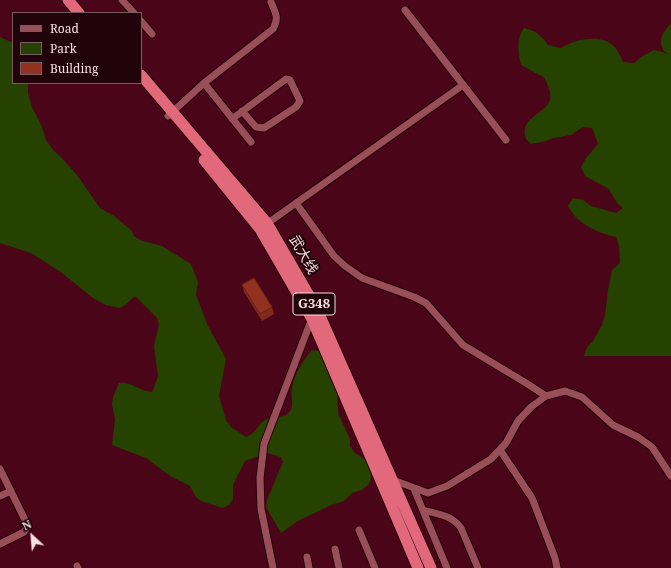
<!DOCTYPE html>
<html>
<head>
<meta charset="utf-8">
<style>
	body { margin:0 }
	#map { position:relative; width:671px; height:568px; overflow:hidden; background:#4a0519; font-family:"Noto Serif",serif }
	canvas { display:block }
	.legend { position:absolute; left:12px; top:12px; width:130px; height:72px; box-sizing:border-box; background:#200409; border:1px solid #775c60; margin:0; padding:5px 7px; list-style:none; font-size:12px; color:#fadfe2 }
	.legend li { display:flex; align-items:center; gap:8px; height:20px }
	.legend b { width:20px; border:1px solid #775c60 }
	.north { position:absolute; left:12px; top:516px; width:40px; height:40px; -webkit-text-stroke:3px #200409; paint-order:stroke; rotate:334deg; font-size:11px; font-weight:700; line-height:16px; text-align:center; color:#fadfe2 }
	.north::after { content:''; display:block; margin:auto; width:14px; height:18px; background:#fadfe2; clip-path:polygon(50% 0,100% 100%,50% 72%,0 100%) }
</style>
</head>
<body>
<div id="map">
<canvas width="671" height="568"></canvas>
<ul class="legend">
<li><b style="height:5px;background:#994f5a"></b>Road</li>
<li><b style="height:11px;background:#254200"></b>Park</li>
<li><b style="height:11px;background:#933121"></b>Building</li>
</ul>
<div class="north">N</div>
</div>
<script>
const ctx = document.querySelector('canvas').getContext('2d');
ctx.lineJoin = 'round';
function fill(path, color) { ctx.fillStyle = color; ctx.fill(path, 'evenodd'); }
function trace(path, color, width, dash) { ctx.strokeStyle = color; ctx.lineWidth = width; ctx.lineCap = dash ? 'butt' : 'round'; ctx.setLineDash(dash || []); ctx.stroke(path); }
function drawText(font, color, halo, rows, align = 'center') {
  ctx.font = font + ' "Noto Serif","Noto Sans SC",serif'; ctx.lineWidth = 4; ctx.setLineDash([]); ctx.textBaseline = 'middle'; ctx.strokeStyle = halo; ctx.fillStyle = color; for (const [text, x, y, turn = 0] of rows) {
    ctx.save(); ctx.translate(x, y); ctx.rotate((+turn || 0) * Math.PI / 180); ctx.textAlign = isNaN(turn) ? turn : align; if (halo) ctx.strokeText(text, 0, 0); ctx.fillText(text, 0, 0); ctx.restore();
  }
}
fill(new Path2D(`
	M671 24V356H584L587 347 593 341 602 325 605 315 608 290 612 270 620 263 619 246 616 237C598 233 577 224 568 206L573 198 583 200 591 206 616 213 623 208 617 203 609 189 585 176 581 167 586 158 598 144 592 128 583 127 571 135 553 138 546 141 531 144 526 139C525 136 524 132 525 129 527 114 554 111 550 92 549 88 546 82 545 78L521 65C518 52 516 39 524 28 536 31 541 35 548 45L561 48C573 40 599 34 611 44 617 48 620 55 623 62L634 63 643 56 654 50 669 54C667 53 665 52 664 51 657 42 664 29 671 24Z
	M0 37 13 43V83H28V93L32 107 42 127 46 140 54 151 61 157 77 175 100 208 114 216 131 230 134 236 140 240 162 246 191 264 198 282 196 295 208 326 226 359 219 396 226 420 231 427 246 437C257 433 257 424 267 419 273 415 281 419 287 414 296 408 290 397 292 388 295 373 302 362 312 350L319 351 324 357 330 379 337 390 338 413 350 439V446L354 452 368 462 371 475 370 483 362 490 352 493 344 501 331 505 298 521 281 533 266 507 267 500 283 462 281 457 267 453 245 461 233 485V499L229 505 223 508 201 501 196 497 190 486 170 476 146 458 112 445 115 419 112 405 113 397 119 383C131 381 139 391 152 392L158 376 154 346 159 324 157 318 135 296 125 305 120 308 106 305 93 298 62 273 31 253 0 243Z`), '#254200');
const minor = new Path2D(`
	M122 0 134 13
	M405 10 506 140
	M141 21 152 34
	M204 83 251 142
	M168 116 204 83 273 29C279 18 276 14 271 2
	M232 119 286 79 290 80 300 101 296 107 264 128 256 127 242 111
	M296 203 334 256 345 266 362 278 414 297 426 303 463 345 526 383 546 396
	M265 225 463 85
	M500 450 532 498 555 558 557 568
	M0 469 28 526 24 532 0 544
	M393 480 428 493 447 486 491 459 506 443 518 421 531 407 546 396 565 391 582 397 613 425 638 437 652 447 671 476
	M414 489 447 568
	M0 496 11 491
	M423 510C437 514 452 515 461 528L478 568
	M359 530 375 568
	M335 549 339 568
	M307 557 309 568
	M77 566 78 568
	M273 568 261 509 260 478 264 444 312 318`);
const highway = new Path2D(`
	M68 0 79 13
	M141 75 267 223 317 309 431 568
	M204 160 260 229 312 319 418 568`);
trace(minor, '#280006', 9);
trace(highway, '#280006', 13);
trace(minor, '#994f5a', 7);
trace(highway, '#e2687c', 11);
fill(new Path2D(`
	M242 285 272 307 274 314 262 321 244 292Z`), '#7e2a1c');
const building = new Path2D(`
	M254 278 272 307 260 314 242 285Z`);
fill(building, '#933121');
trace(building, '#672217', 1);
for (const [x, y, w] of [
	[314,304,42]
]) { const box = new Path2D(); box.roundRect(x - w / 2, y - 11, w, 22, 3); ctx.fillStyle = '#200409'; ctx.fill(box); trace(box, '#fadfe2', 1); }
drawText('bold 13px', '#fadfe2', null, [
	["G348",314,304]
]);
drawText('14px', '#fadfe2', '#200409', [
	["武大线",303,255,60]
]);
</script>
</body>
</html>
